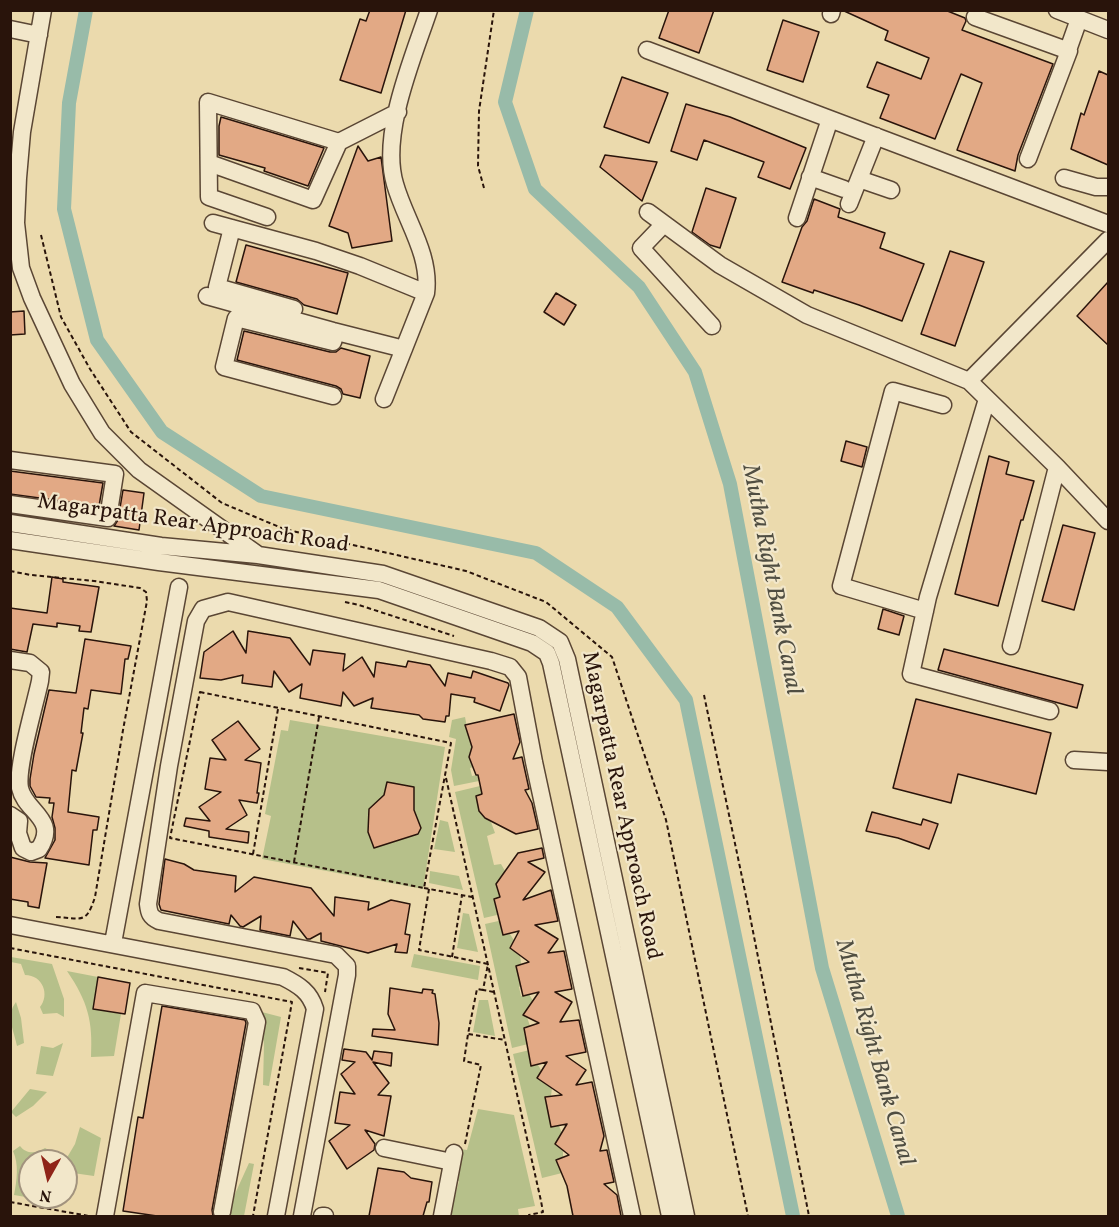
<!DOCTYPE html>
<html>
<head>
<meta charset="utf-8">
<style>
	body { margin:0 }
	#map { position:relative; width:1119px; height:1227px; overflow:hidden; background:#ebdaad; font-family:Vollkorn,serif }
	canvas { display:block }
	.frame { position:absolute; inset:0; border:12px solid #29140b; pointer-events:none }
	.north { position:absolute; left:18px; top:1149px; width:60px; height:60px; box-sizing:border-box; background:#f2e7ca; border:2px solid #a2937e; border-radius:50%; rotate:188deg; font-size:16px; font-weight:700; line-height:24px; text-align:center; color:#29140b }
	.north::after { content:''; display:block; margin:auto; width:21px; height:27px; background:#8f2418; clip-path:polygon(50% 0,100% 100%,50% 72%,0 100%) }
</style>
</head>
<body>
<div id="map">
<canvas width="1119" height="1227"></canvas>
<div class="frame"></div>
<div class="north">N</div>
</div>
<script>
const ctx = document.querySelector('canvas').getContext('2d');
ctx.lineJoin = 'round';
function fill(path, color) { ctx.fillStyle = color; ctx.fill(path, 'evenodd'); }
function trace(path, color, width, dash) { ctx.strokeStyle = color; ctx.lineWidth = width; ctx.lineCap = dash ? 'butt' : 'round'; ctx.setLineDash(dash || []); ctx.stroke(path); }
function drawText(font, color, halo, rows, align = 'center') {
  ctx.font = font + ' Vollkorn,serif'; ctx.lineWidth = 4.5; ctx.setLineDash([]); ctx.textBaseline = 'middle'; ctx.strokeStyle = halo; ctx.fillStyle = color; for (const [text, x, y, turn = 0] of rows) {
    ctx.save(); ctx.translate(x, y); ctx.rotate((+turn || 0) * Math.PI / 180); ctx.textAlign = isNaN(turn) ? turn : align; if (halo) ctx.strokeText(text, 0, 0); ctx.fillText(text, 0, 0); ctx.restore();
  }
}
fill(new Path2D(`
	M465 717 468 733 473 741 469 757 473 767 470 768 472 776 477 775 479 781 454 786 451 770 456 739 449 737 452 720Z
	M290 720 445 747 423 889 262 859 271 816 265 814 281 730 288 731Z
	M480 786 482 794 476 796 478 805 481 807V814L491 822 495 833 487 836 494 865 501 864 505 871 510 912 484 918 455 792Z
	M440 820 448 822 455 852 434 849Z
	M430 871 459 876 463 890 429 883Z
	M463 913 469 914 478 952 457 948Z
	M512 918 501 927 503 935 510 934C516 943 521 953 521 964L516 967 518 975 526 985 519 987 521 996 529 994 533 1001 524 1015 527 1017 530 1026 524 1029 525 1038 531 1036 532 1043 512 1048 485 924Z
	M414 954 480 966 478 980 411 967Z
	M11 957 52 964 64 999V1017L57 1013 43 1014 40 1007C50 995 43 975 25 975L21 964 11 962Z
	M67 971 98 977 93 1009 121 1014 114 1056 91 1057C93 1021 88 1002 67 971Z
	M479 1000H488L495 1036 473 1032Z
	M16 1002 21 1018 24 1043 17 1046C14 1030 5 1016 16 1002Z
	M258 1011 281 1017 269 1086 263 1085 264 1044Z
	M63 1043 53 1076 36 1074 41 1046 53 1048Z
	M534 1049 536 1056 529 1058 531 1066 538 1065 552 1088 551 1096 545 1097 551 1127 559 1126 562 1133 555 1144 563 1151V1157L557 1160 566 1172 542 1178 513 1054Z
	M30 1089 47 1092 33 1106 16 1117 11 1112Z
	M478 1109 514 1115 535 1206 518 1209 519 1216H450L459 1181 454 1180 460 1149 467 1150Z
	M80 1127 101 1138 94 1176 66 1172V1161H30V1197H56L55 1202 14 1195C17 1180 19 1164 13 1151L20 1146C27 1155 37 1153 45 1148L62 1157 65 1161 75 1144Z
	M249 1163 254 1164 244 1216H225Z`), '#b6c08a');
trace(new Path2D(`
	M86 10 69 103 64 209 97 340 162 432 261 496 536 553 617 607 686 700 793 1216
	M527 10 505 102 535 189 639 287 695 372 730 484 822 968 898 1216`), '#98bba9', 14);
const building = new Path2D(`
	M370 10H406L381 93 340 80 360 19 366 21Z
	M669 10H714L699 53 659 38Z
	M842 10H945L965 18 966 21 962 30 1053 64 1018 155 1015 171 957 150 982 83 961 74 935 139 880 118 889 95 867 87 877 62 921 79 929 58 885 40 888 31Z
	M783 20 819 32 803 82 767 70Z
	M1099 71 1108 75V165L1071 149 1081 113 1084 115Z
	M622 77 668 93 649 143 604 127Z
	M686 104 730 117 806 148 790 189 758 177 764 162 704 140 697 160 671 151Z
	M221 117 324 148 308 186 264 171 265 168 219 155V126Z
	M358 146 368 161 381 157 392 241 352 248 348 233 329 226Z
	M605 155 657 162 642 201 600 167Z
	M706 188 736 198 720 248 710 245 692 232Z
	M814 199 840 209 838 217 885 233 880 248 924 264 902 321 859 305 814 290 813 293 782 282 802 227 807 221Z
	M246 245 348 273 337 314 304 305 297 299 236 282Z
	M950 251 984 262 955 346 921 334Z
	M1108 282V345L1077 316Z
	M556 293 576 305 564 325 544 312Z
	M24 311 25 334 10 335V312Z
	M244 331 330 352H336L341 348 370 356 360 398 343 394 341 389 336 386 237 360Z
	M846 441 867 447 862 467 841 461Z
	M989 456 1009 462 1006 474 1034 481 1023 520H1021L998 606 955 594Z
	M10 471 103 483 99 506 10 494Z
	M123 490 144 493 139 530 114 526 118 520Z
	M1063 525 1095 533 1074 610 1042 601Z
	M52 577 63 579V582L99 587 91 632 79 631 80 626 57 623V627L33 624 27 652 10 649V608L47 613Z
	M883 609 904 616 899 635 878 629Z
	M233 631 246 653 248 631 290 638 310 665 313 650 345 654 343 671 362 657 374 677 376 662 406 667 408 661 430 665 445 686 448 673 471 678 473 671 508 683 509 685 500 711 474 702 475 698 451 694 449 716H446L445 722 423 719 419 715 371 708 373 698 354 706 343 692 341 706 300 698 302 684 289 692 274 671 272 687 242 683 243 675 221 680 200 678 204 652Z
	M85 639 131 646 128 659H125L121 694 91 690 88 709 84 708 81 733H83L76 771 72 770 68 812 99 817 97 830H93L89 865 45 858 55 840V828L52 817 54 803H49L50 798 36 797 30 786V779L34 754 49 690 76 693Z
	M944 649 1083 685 1077 708 938 670Z
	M916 699 1051 733 1036 794 958 774 951 803 893 788Z
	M514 714 520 742 513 759 522 757 529 789 525 790 532 803 538 829 516 834 485 818 479 811 476 796 482 794 478 775H476L469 757 472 747 465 725Z
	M238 721 260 749 245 760 261 763 257 793H259L257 803 239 800 247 815 226 829 249 832 248 843 209 837V831L184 826 186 818 210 821 199 807 221 792 205 789 210 758 226 760 212 740Z
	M387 782 414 787V810L421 828 418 834 374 848 368 832 369 809 384 795Z
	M872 812 921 825 923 819 938 824 929 849 898 838 866 831Z
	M542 848 544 858 528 862 545 872 523 900 551 890 558 921 535 925 558 939 548 953 564 951 572 989 555 992 572 1002 560 1022 579 1020 586 1052 566 1056 586 1070 576 1085 592 1082 604 1136 600 1151 607 1150 614 1182 604 1184 617 1195 621 1216H573L567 1186 556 1160 569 1155 555 1144 567 1124 551 1127 545 1097 562 1095 537 1078 547 1062 531 1066 524 1028 539 1023 523 1015 539 992 523 996 516 966 529 962 510 948 519 931 503 935 494 899 500 897 496 884 518 853Z
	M10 857 30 862 47 863 39 908 28 906V902L10 899Z
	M165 859 184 864 194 870 236 876 235 892 254 877 311 888 334 916 335 897 369 902 368 910 391 900 410 904 405 934 410 935 407 953 395 952 397 944 368 953 321 941V933L310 939H307L293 921 290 936 260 930 261 916 243 927 240 926 231 915 229 924 161 910 159 904Z
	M98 977 130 983 125 1014 93 1009Z
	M390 988 422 993 423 989 433 990 432 993 435 994 439 1023 438 1045 372 1036 373 1029 395 1030 388 1014Z
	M162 1006 245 1020 246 1023 212 1210 213 1216H157L123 1211 138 1117 143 1118Z
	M344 1049 366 1052 372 1060 374 1051 392 1053 391 1066 373 1062 389 1083 378 1095 391 1096 384 1136 365 1130 375 1144 374 1150 347 1169 329 1141 350 1125 335 1123 340 1092 355 1094 341 1074 355 1062 342 1060Z
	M378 1168 404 1172 411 1178 432 1182 429 1202H427L423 1216H369Z`);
fill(building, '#e2a985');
trace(building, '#29140b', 1.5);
const minor = new Path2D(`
	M43 10 22 132 18 178 16 223 21 268 32 298 72 384 102 433 139 470 257 554
	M1057 10 1108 30
	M831 14 832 10
	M975 17 1069 51 1028 159
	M10 29 39 35
	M647 50 1108 224
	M1068 50 1079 19
	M209 163 313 200 339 142
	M810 177 844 189
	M1064 178 1096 187H1108
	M859 179 891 190
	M849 204 876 136
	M648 212 720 265 807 315 969 381 1057 467 1108 521
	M267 217 209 197 208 102 339 142 398 112
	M797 218 830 119
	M213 223 316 251 360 266 426 293
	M664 224 641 248 712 326
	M232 228 217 287 294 309
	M207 296 333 331 404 349
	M969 381 1108 240
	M333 396 224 367 236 318 333 342 336 332
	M384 399 426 293C431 254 405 220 395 184 380 134 413 58 429 10
	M987 399 928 597 911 674 1050 711
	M10 460 115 474 108 518 10 504
	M10 523 161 546 258 555 383 574 539 628 560 642 567 659 686 1216
	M10 540 159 562 379 590 532 643 547 653 551 663 670 1216
	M925 611 841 586 893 391 943 405
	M1011 646 1057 467
	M10 660 30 663 41 672 40 681C35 705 16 768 20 788 25 812 59 819 39 849L31 852 23 848 18 833 19 821 10 815
	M1074 760 1108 762
	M10 925 283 977C299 985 310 992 315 1009L276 1216
	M113 943 179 587
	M384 1148 452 1162
	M105 1216 145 993 252 1011 257 1022 222 1212
	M302 1216 347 975V966L336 955 159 921C150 917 149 913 148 904L169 766 196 621 203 609 228 602 491 661 510 667 518 677 534 762 632 1216
	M322 1216H325
	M442 1216 454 1153`);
trace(minor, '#5a4634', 19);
trace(new Path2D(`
	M484 188 478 166 479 111 494 10
	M41 235 61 317 90 369 131 432 222 503 284 529 466 571 546 602 612 657 666 820 748 1216
	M10 571 31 575 94 581 140 588 146 592 147 601 123 730 95 897C86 925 82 918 56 917
	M345 602 359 605 454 636
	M200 692 451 743 424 888 170 838Z
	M704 695 747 901 809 1216
	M446 778 541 1201 543 1212 529 1215V1216
	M253 854 278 709
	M294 862 319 717
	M424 888 472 897
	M429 889 419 950 488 964 483 990 494 992
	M10 948 292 1002 253 1216
	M452 957 462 895
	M299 968 328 973 325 992
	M483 990 477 989 468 1034 505 1040
	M465 1144 481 1065 464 1061 468 1034
	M10 1202 89 1216`), '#29140b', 2, [4.5, 3]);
trace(minor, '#f2e7ca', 16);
drawText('22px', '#29140b', '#f2e7ca', [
	["Magarpatta Rear Approach Road",193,525,8],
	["Magarpatta Rear Approach Road",620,806,78]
]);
drawText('italic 24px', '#504e42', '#f2e7ca', [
	["Mutha Right Bank Canal",770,580,79],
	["Mutha Right Bank Canal",873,1053,74]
]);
</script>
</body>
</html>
